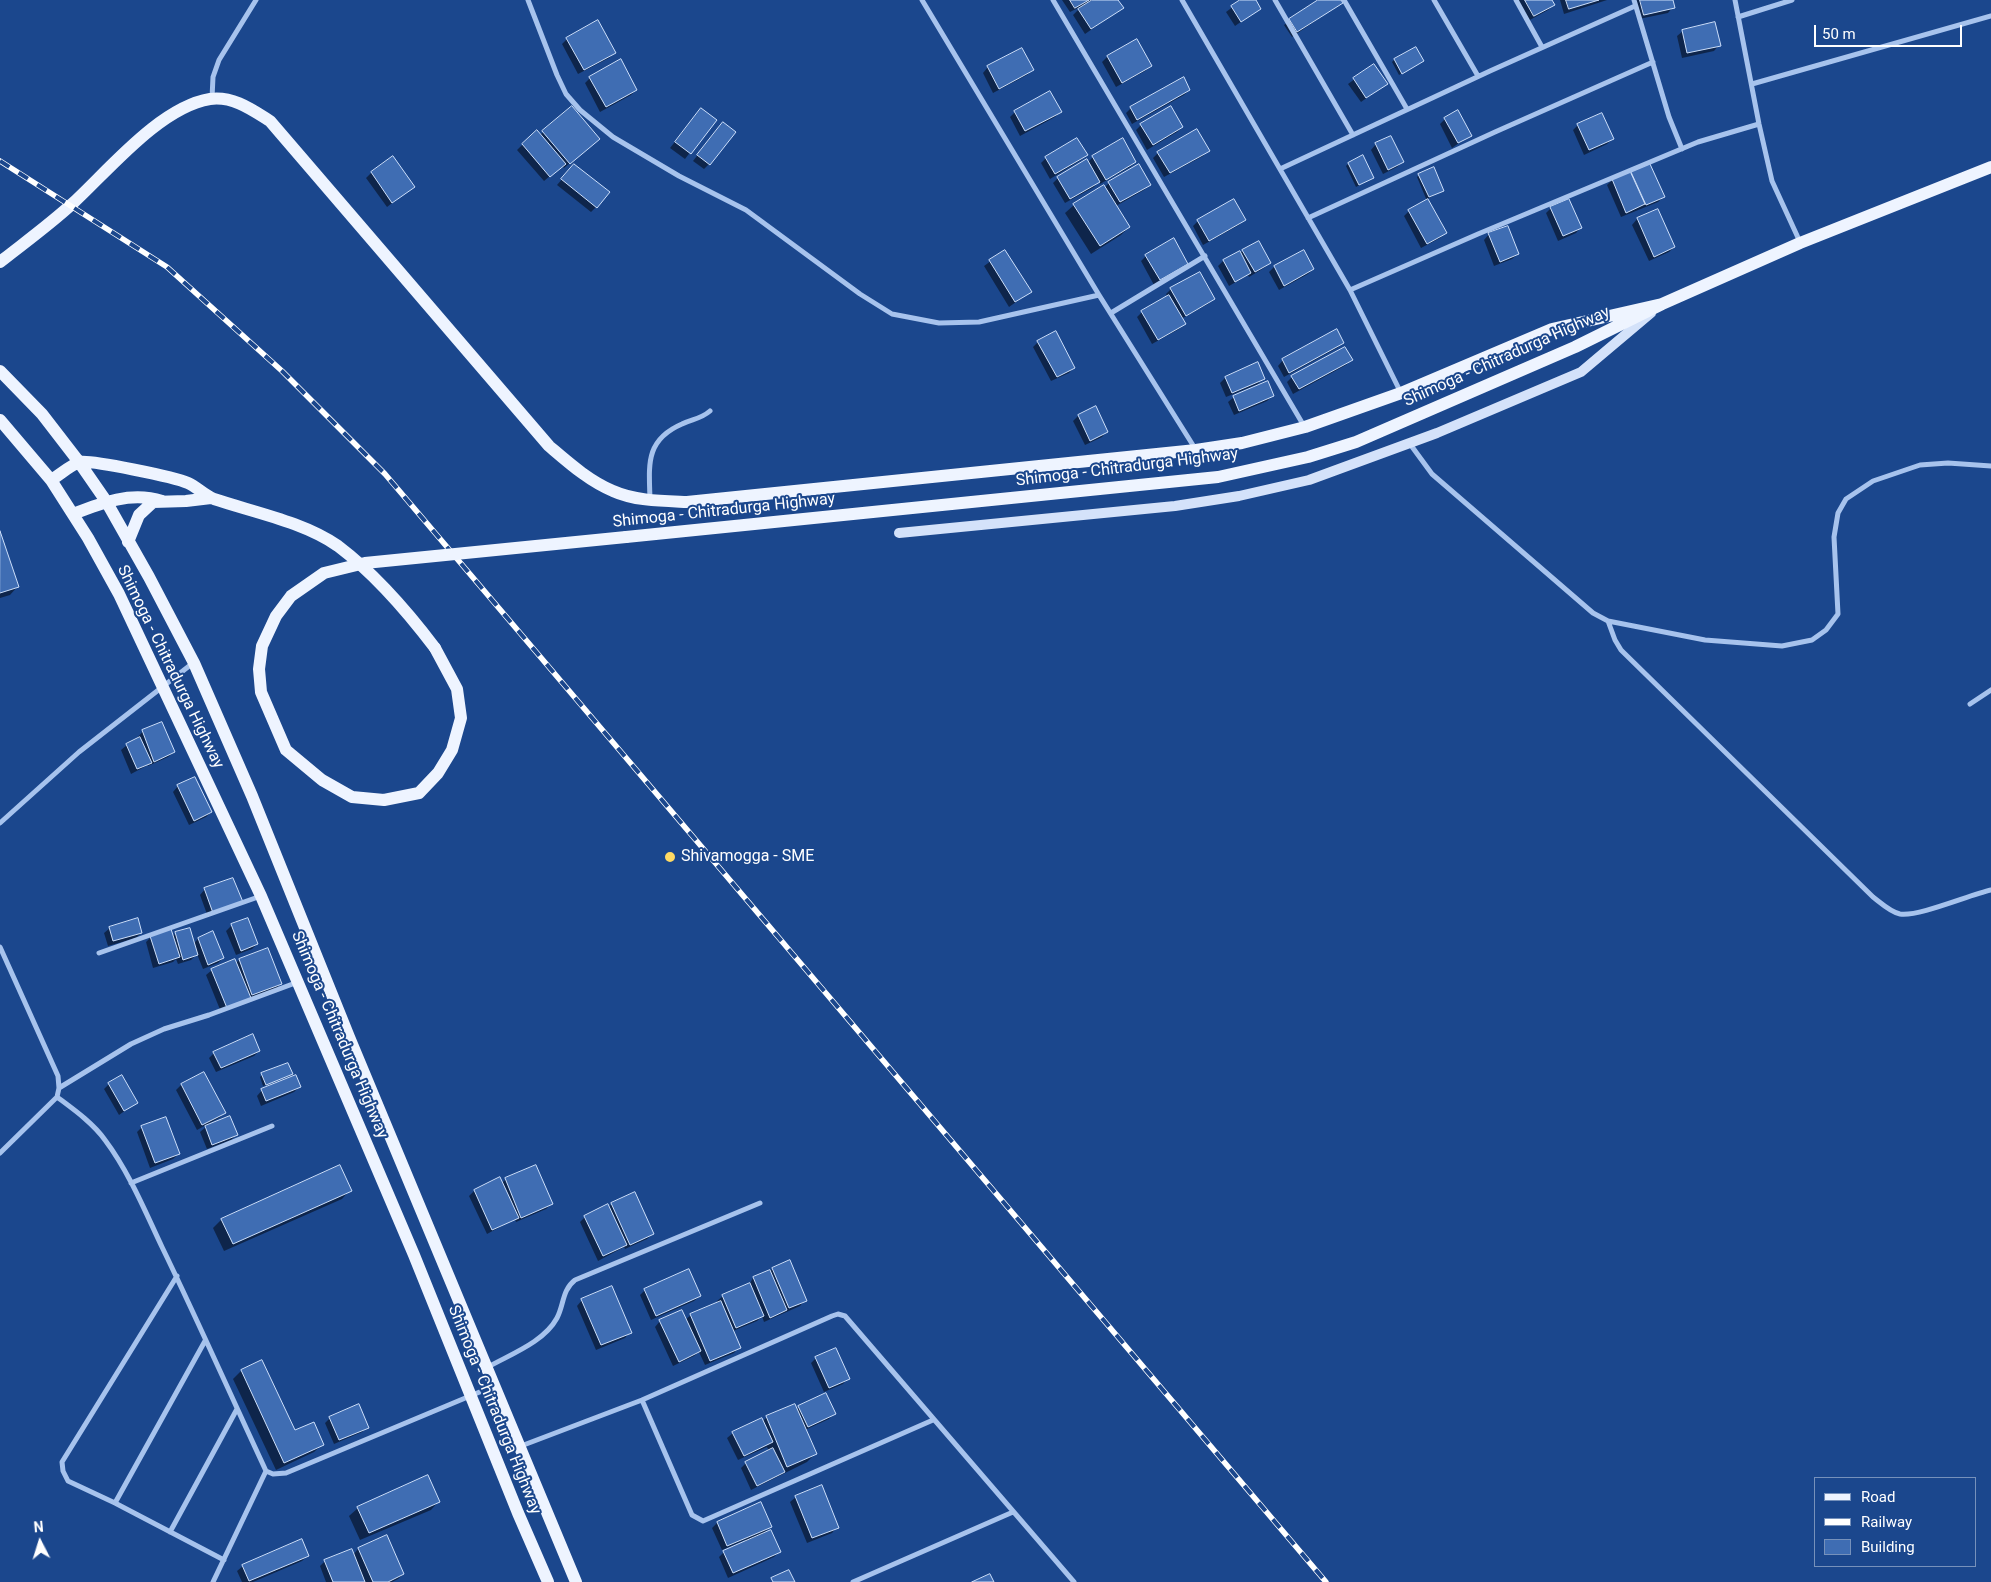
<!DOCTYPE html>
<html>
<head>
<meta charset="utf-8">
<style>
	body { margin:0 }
	#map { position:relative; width:1991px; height:1582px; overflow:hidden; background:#1b478d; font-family:Roboto,sans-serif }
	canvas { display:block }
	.legend { position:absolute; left:1814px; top:1477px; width:162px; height:90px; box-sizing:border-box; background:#1b478d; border:1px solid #7691bb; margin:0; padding:6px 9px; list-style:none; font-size:15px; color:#fff }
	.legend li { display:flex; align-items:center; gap:10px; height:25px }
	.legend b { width:25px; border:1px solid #7691bb }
	.north { position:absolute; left:15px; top:1517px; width:50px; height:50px; -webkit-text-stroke:4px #1b478d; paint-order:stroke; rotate:355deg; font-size:14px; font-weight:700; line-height:20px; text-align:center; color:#fff }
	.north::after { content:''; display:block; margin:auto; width:18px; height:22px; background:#fff; clip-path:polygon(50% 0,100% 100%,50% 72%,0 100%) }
	.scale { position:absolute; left:1814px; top:25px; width:148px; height:22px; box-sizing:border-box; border:2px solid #fff; border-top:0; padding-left:6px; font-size:15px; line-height:18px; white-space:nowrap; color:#fff; -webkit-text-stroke:4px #1b478d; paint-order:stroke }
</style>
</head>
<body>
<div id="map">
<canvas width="1991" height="1582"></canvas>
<ul class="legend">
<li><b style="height:6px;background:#eef4ff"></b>Road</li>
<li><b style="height:6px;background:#fff"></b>Railway</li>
<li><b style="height:14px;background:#3f6db3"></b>Building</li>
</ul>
<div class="north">N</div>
<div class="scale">50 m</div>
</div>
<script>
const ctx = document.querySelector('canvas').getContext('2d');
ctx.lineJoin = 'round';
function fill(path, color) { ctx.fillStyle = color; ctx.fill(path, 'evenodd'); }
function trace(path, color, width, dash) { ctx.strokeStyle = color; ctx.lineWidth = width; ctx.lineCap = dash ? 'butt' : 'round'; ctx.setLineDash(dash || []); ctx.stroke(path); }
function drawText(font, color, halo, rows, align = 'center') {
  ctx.font = font + ' Roboto,sans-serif'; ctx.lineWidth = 4; ctx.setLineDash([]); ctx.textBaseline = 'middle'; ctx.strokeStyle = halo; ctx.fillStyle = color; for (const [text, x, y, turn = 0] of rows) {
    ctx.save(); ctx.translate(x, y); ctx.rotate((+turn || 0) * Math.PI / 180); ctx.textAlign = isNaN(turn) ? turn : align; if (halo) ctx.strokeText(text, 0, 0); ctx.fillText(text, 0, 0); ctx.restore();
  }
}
fill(new Path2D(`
	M1062 0H1117L1122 8 1085 34 1073 15 1082 6 1070 12Z
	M1242 0H1254L1259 9 1235 26 1226 12Z
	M1320 0H1339L1341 3 1292 37 1284 25Z
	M1517 0H1551L1553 5 1548 10 1528 21Z
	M1560 0H1607L1564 14Z
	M1634 0H1671L1673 7 1668 13 1639 19Z
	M1683 31 1719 45 1714 51 1682 58 1677 36Z
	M567 39 614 53 609 58 578 74 562 44Z
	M1136 41 1151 66 1145 71 1116 87 1102 62 1107 57Z
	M1394 60 1423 61 1399 75 1392 62Z
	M1374 65 1386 84 1361 102 1348 84Z
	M988 67 1032 70 1027 75 993 93 983 73Z
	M590 78 636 90 631 95 600 112 585 83Z
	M1189 90 1184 95 1132 124 1126 113 1131 108Z
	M572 108 593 144 564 168 562 166 544 181 517 150 523 144 540 135Z
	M1170 108 1182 127 1177 132 1147 150 1136 130 1141 125Z
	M701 109 715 120 685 159 670 148Z
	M1015 112H1060L1055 117 1020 136 1010 117Z
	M1445 119 1470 135 1452 148 1440 124Z
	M1578 125 1612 139 1607 144 1584 155 1573 130Z
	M718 129 709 164 704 169 693 161Z
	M1122 140 1135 162 1130 167 1100 184 1099 181 1094 187 1065 203 1053 183 1058 178 1088 162 1093 157Z
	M1376 144 1402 162 1397 167 1383 174 1371 150Z
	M1208 150 1203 156 1164 177 1153 158 1158 153Z
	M1086 155 1081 160 1050 179 1041 163 1046 158Z
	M1348 164 1372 178 1356 187 1346 166Z
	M1649 165 1663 197 1658 202 1621 217 1607 185 1612 180Z
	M569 171 596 207 591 212 557 185Z
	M372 172 413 187 387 207 366 178Z
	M1419 175 1442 191 1427 199 1445 232 1440 238 1421 248 1404 216 1409 211 1427 201 1417 177Z
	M1109 183 1149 185 1144 190 1116 206 1129 227 1121 235 1091 254 1065 213 1074 205 1103 187 1104 188Z
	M1551 208 1581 227 1576 233 1558 241 1546 213Z
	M1657 210 1674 247 1669 252 1649 261 1632 225 1637 219Z
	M1244 220 1239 225 1203 245 1193 226 1198 221Z
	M1489 234 1518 254 1512 259 1494 266 1484 240Z
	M1005 251 1030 292 1009 307 984 266Z
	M1243 251 1270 263 1264 268 1249 277 1248 275 1229 286 1218 266 1223 261Z
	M1303 251 1313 269 1308 274 1279 290 1269 272 1274 267Z
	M1146 256 1187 264 1154 285 1141 261Z
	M1171 289 1214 299 1208 304 1181 319 1184 324 1179 329 1152 344 1137 317 1142 312 1168 298 1166 294Z
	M1038 342 1074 367 1069 373 1051 381 1033 347Z
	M1343 343 1337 348 1284 377 1278 366 1283 360Z
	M1351 360 1346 365 1293 394 1287 382 1292 377Z
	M1257 364 1263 378 1258 384 1226 397 1220 383 1225 378Z
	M1272 396 1267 401 1234 415 1228 402 1234 397Z
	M1095 408 1107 431 1102 437 1085 445 1073 421 1078 416Z
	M0 535 18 586 10 595 0 598Z
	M143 731 174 752 168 757 148 766V765L131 774 121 750 127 745 139 739 138 737Z
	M178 786 211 812 206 817 189 825 173 792Z
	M233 879 208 917 200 895 205 889Z
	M247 919 257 944 252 949 236 955 226 931 231 926Z
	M110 928 141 933 136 938 108 946 104 933Z
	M176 933 193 944 198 939 223 958 218 963 203 969 197 954 191 960 178 964 176 959 173 962 153 968 146 942 151 937H172Z
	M239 960 281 983 276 989 221 1012 206 975 212 970 235 964Z
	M259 1051 254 1056 216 1072 209 1058 214 1053Z
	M203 1074 224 1113 219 1118 197 1130 176 1090 181 1085Z
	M262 1075 289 1076 263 1086 260 1077Z
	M109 1084 137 1102 119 1115 104 1089Z
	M299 1087 294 1092 261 1106 257 1096 262 1090Z
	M207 1126 236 1135 231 1140 207 1149 200 1132Z
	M142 1127 179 1154 173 1159 150 1168 137 1132Z
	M536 1167 551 1204 546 1209 516 1222 515 1219 487 1234 469 1196 474 1191 502 1183 506 1179Z
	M350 1190 342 1199 224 1251 213 1228 221 1220Z
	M612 1204 652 1234 647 1239 625 1249 624 1247 598 1261 580 1222 585 1217 608 1207Z
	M773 1269 805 1300 800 1306 764 1322 762 1316 757 1321 733 1331 739 1347 734 1353 705 1365 699 1352 694 1356 673 1366 655 1327 660 1321 685 1320 691 1315 718 1303 717 1301 723 1296 749 1285 753 1278Z
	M645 1290 700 1296 694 1301 651 1320 640 1295Z
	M582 1300 630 1332 625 1338 596 1350 577 1306Z
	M816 1358 848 1378 843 1384 824 1392 811 1363Z
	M262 1362 294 1432 323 1444 314 1452 276 1470 233 1379 241 1371Z
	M794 1406 796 1410 799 1407 834 1413 829 1419 805 1430 815 1454 807 1462 751 1490 741 1468 746 1463 769 1451 767 1447 738 1460 727 1438 733 1433 762 1422 766 1418Z
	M330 1418 367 1427 362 1432 334 1444 325 1423Z
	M796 1497 837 1527 832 1533 807 1543 790 1502Z
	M439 1501 431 1510 360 1540 349 1516 358 1508Z
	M717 1523 771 1526 761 1536 779 1552 774 1557 728 1578 719 1557 724 1552 746 1543 745 1540 722 1550 712 1528Z
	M386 1537 403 1574 398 1579 392 1582H326L320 1566 325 1561 353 1555 358 1549Z
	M307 1556 302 1561 253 1582H242L237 1571 243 1566Z`), '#0007');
const building = new Path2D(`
	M1070 0H1089L1075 8Z
	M1092 0H1118L1124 8 1091 29 1078 9Z
	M1240 0H1256L1261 9 1241 22 1231 6Z
	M1318 0H1341L1343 3 1297 32 1289 19Z
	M1525 0H1552L1555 5 1534 16Z
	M1566 0H1599L1569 9Z
	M1640 0H1673L1675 8 1644 15Z
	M598 20 616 53 584 70 566 38Z
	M1715 22 1721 46 1687 53 1682 30Z
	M1137 39 1152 66 1122 83 1107 56Z
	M1416 47 1424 61 1402 74 1394 59Z
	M1022 48 1034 70 999 89 987 66Z
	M621 59 637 90 606 107 589 77Z
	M1374 64 1388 84 1366 98 1353 78Z
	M1184 77 1190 90 1137 120 1130 107Z
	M1050 91 1062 112 1025 131 1014 111Z
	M572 106 600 139 570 164 542 131Z
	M1171 106 1183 127 1153 145 1140 124Z
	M701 108 717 120 691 154 675 142Z
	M1458 110 1472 136 1458 143 1444 118Z
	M1602 113 1614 139 1589 150 1577 124Z
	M723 122 736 132 710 165 697 155Z
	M1197 129 1210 151 1170 173 1157 152Z
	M537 130 566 164 550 177 522 144Z
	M1391 136 1404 162 1388 170 1375 143Z
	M1077 138 1088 155 1055 174 1045 157Z
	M1123 138 1136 162 1106 180 1092 156Z
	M1363 155 1374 178 1359 185 1348 163Z
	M393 156 415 187 392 203 371 172Z
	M1087 159 1100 182 1070 199 1057 177Z
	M574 164 610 192 597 208 561 179Z
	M1139 164 1151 185 1120 202 1108 182Z
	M1650 164 1665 197 1646 205 1631 172Z
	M1434 167 1444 191 1429 197 1418 174Z
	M1630 171 1645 204 1626 213 1612 179Z
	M1104 185 1130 227 1100 246 1073 204Z
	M1234 199 1246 220 1209 241 1197 220Z
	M1428 199 1447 233 1427 244 1408 210Z
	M1569 199 1582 228 1563 236 1550 207Z
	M1658 209 1675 247 1654 257 1637 218Z
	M1508 226 1519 254 1500 262 1488 233Z
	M1174 238 1188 264 1160 280 1145 255Z
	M1259 241 1271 263 1255 272 1242 250Z
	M1005 250 1032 292 1015 302 989 260Z
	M1304 250 1314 269 1284 286 1274 266Z
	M1240 251 1251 273 1235 282 1223 260Z
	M1200 272 1215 299 1186 316 1170 288Z
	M1169 295 1186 324 1158 340 1141 311Z
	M1337 329 1344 343 1289 373 1282 359Z
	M1056 331 1075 368 1057 377 1037 341Z
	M1345 347 1353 360 1299 389 1291 376Z
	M1258 362 1265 379 1232 393 1225 377Z
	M1268 381 1274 396 1239 411 1233 396Z
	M1096 406 1108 432 1090 441 1078 415Z
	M0 531 19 587 0 593Z
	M162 722 175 752 154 762 142 730Z
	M140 737 152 763 137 769 126 744Z
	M195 777 212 812 194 821 177 785Z
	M233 878 243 902 213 913 204 888Z
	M138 918 142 933 113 941 109 927Z
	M248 918 258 944 241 951 231 924Z
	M190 928 198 955 183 960 175 932Z
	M171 929 180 957 159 964 150 936Z
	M213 931 224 958 208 965 198 938Z
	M268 948 282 984 252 995 239 959Z
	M235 959 251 998 227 1008 211 969Z
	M253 1034 260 1051 221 1068 213 1052Z
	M288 1063 293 1074 266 1085 261 1073Z
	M204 1072 226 1113 202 1125 181 1084Z
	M122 1075 138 1103 124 1111 108 1083Z
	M296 1075 301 1087 266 1101 261 1089Z
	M230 1116 238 1135 212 1145 205 1126Z
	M166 1117 180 1154 155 1163 141 1126Z
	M340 1165 352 1191 233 1244 221 1219Z
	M536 1165 553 1204 521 1218 505 1178Z
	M500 1177 519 1218 492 1230 474 1190Z
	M635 1192 654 1234 630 1245 611 1203Z
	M608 1204 627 1245 603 1256 584 1216Z
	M790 1260 807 1301 789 1308 772 1268Z
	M689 1269 701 1296 656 1316 644 1289Z
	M770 1270 787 1310 770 1318 753 1277Z
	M750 1283 764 1316 736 1328 722 1295Z
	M612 1286 632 1333 601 1345 581 1299Z
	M721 1301 741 1348 710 1361 690 1314Z
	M682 1310 701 1351 679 1362 659 1320Z
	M836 1348 850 1379 829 1388 815 1357Z
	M262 1360 295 1430 314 1422 324 1445 284 1463 241 1370Z
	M826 1393 836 1414 808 1427 798 1406Z
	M359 1404 369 1428 339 1440 329 1417Z
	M795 1404 817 1454 787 1467 766 1416Z
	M762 1418 773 1442 744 1456 732 1432Z
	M773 1448 785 1472 757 1486 745 1462Z
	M428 1475 440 1502 369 1533 357 1507Z
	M822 1485 839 1528 812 1538 795 1496Z
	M761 1502 772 1527 727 1546 717 1522Z
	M771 1530 781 1552 733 1573 723 1551Z
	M387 1535 404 1574 388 1582H373L358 1548Z
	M302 1539 309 1556 249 1581 242 1565Z
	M352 1549 365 1582H333L324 1560Z
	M789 1570 795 1582H773L771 1578Z
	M990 1574 994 1582H972Z`);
fill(building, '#3f6db3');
trace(building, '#cddffa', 1);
trace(new Path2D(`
	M528 0 557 75 566 94 580 110 613 137 679 176 746 210 860 294 892 314 939 323 979 322 1099 295
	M922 0 1099 295 1196 450
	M1053 0 1304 426
	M1182 0 1350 290 1401 393
	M1275 0 1353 135
	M1344 0 1407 109
	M1434 0 1478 76
	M1516 0 1542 47
	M1634 0 1669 117 1682 149
	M1735 0 1759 124 1772 181 1800 242
	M1738 17 1792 0
	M1752 84 1991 16
	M212 98 213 77 219 60 256 0
	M1280 169 1490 71 1635 6
	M1308 218 1495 132 1653 62
	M1350 290 1478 234 1698 142 1759 124
	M1111 313 1205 256
	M1410 444 1432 474 1593 613 1608 621 1705 640 1782 646 1812 640 1826 630 1838 614 1834 537 1838 513 1846 499 1873 481 1920 465 1948 463 1991 466
	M650 499C649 465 645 440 682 424 692 419 701 419 710 411
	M1608 621 1615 640 1621 650 1873 897C1881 903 1890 912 1900 914 1918 917 1969 895 1991 890
	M1970 704 1991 690
	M0 823 79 752 193 663
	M0 947 58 1076 59 1088 57 1097 0 1153
	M99 953 261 896
	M59 1088 131 1044 164 1029 209 1015 298 982
	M57 1097C73 1109 93 1123 105 1140 129 1172 145 1211 162 1247 198 1321 231 1396 266 1471L273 1474 286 1473 494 1386
	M131 1183 272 1126
	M177 1276 62 1462 63 1471 68 1481 115 1503 224 1560
	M488 1367C511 1354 544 1342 557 1318 564 1305 562 1290 575 1280L760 1203
	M642 1400 692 1515 703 1521 933 1420
	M521 1446 642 1400 832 1316 838 1314 845 1316 1074 1582
	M115 1503 205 1341
	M170 1532 237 1409
	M213 1582 266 1471
	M853 1582 1013 1512`), '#a7c3ed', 5);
trace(new Path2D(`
	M899 533 1175 506 1239 496 1309 480 1437 433 1581 372 1651 313`), '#d4e2fa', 10);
trace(new Path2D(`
	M0 262C24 243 49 225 72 204 108 171 160 107 210 99 233 96 251 109 270 121L549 446C569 463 589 481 613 491 635 501 663 501 687 502L1196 450 1242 443 1305 427 1401 393 1552 329 1662 304
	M0 371 42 414 79 462 106 501 149 577 194 663 252 796 349 1037 576 1582
	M0 420 51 480 88 538 119 594 261 896 414 1255 518 1513 548 1582
	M51 480C58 476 72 464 80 462 91 460 175 477 188 483 197 487 204 495 214 499 253 512 304 522 338 546 375 574 407 611 435 648
	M73 514C101 503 131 491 162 501
	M626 537 1218 477 1308 457 1356 442 1575 347 1662 304 1800 243 1991 167
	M128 542 139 515 153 502 186 501 211 498`), '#eef4ff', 12);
const rail = new Path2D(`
	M0 161 167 267 282 371 385 474 1326 1582`);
trace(rail, '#fff', 5.5);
trace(rail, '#1b478d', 4, [11]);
trace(new Path2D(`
	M435 648 457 689 461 718 452 750 438 773 419 793 384 800 352 797 322 780 286 750 261 692 259 669 262 646 276 616 291 596 324 573 365 563 626 537`), '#eef4ff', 12);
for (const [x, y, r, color] of [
	[670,857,6,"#ffda64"]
]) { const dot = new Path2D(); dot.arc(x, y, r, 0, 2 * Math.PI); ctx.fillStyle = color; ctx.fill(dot); trace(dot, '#1b478d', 2); }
drawText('16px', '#fff', '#1b478d', [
	["Shimoga - Chitradurga Highway",1507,357,-24],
	["Shimoga - Chitradurga Highway",1127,468,-7],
	["Shimoga - Chitradurga Highway",724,511,-6],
	["Shimoga - Chitradurga Highway",170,667,64],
	["Shimoga - Chitradurga Highway",339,1035,67],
	["Shimoga - Chitradurga Highway",494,1410,68]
]);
drawText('16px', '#fff', '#1b478d', [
	["Shivamogga - SME",681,857]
], 'left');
</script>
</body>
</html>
